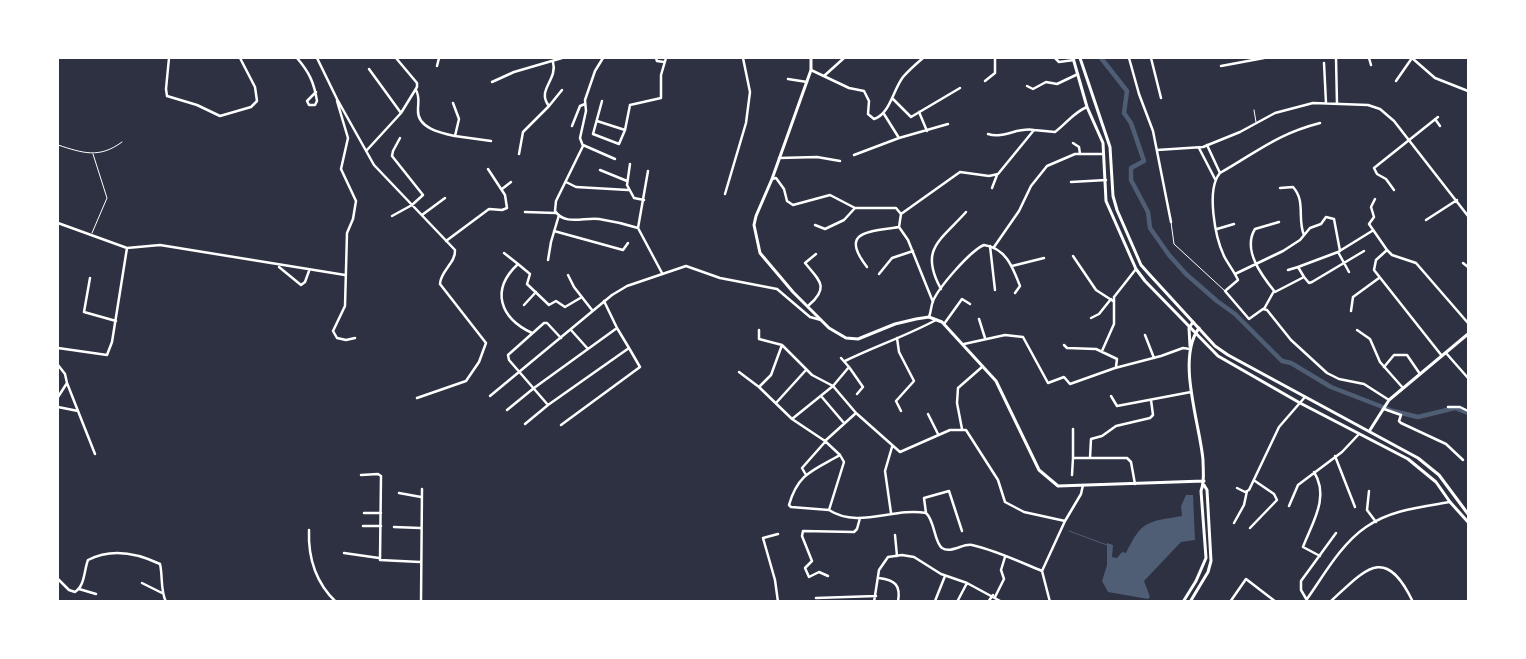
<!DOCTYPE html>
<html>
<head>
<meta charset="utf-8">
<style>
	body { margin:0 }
	#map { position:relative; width:1526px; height:659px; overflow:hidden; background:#2d3142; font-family:"PT Sans Narrow",sans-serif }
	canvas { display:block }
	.frame { position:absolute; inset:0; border:59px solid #fff; pointer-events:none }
</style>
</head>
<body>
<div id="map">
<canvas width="1526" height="659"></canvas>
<div class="frame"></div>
</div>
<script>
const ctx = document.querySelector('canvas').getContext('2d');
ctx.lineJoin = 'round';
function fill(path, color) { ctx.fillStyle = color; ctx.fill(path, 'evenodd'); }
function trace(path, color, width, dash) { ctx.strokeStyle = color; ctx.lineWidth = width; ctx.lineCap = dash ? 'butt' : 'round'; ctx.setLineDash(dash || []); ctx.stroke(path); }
fill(new Path2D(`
	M1186 495H1193L1195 540 1181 542 1144 581 1150 597 1148 599 1108 592 1102 581 1107 565V543L1113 545 1112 557 1117 558 1122 552 1126 553C1142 520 1147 522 1182 516L1181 506Z`), '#4f5d75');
trace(new Path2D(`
	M1069 531 1107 545`), '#4f5d75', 1);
trace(new Path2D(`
	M1101 58 1127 91 1124 113 1131 123 1144 161 1131 168V180L1148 212 1150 228 1169 255 1186 274 1217 301 1235 314 1282 361 1291 363 1331 387 1393 411 1418 417 1455 408 1468 413`), '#4f5d75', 4.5);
trace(new Path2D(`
	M1254 110 1256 122
	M58 145C83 153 99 159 122 142
	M1171 222 1174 244 1225 291
	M92 233 107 198 93 154`), '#fff', 1);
trace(new Path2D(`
	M169 58 166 89 167 96 197 105 220 116 251 107 257 101 255 87 240 58
	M297 58C309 72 314 82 317 101L315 105H309L307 101 316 92
	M317 58 337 99 374 165 455 250C456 263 440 271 440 284L486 343 479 362 466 381 417 398
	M603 58 595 71 585 100 586 111 580 138 583 146 556 201 555 211C565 226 584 217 599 219 612 221 625 224 638 228L662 273
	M656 58 657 61 664 62
	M1055 58 1059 62 1074 60
	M1129 58 1139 94 1153 131 1171 222
	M1151 58 1161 98
	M1336 58 1337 104
	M1369 58 1371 65
	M1412 58 1435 78 1468 91
	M1324 63 1326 103
	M437 66 439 58
	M1221 66 1264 58
	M369 69 401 113
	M811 70 849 88 864 91 869 101 868 114 874 119C890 114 893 90 903 77 909 70 916 64 923 58
	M824 76 844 58
	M788 79 807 82
	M985 81 995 73V58
	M1396 81 1412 58
	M492 82 514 72 562 58
	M1027 86 1033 89 1046 82 1057 84 1078 74
	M416 90C420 97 418 102 418 110 417 128 441 133 455 136L459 119 453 103
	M892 98 911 117 960 88
	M337 101 348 138 341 169 356 201 353 219 347 233 345 306 333 331 337 338 346 340 355 338
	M602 101 593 134 619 144 625 130 630 105 661 98V75L666 58
	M549 106 562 90
	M919 112 927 131
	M1435 119 1440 126
	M597 121 625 130
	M572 126 580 106 585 104
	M988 134C1004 139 1017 127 1034 130
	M455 136 491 141
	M899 138 948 124
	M1073 143 1079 147 1080 154
	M583 145 615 159
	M1207 145 1220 173C1206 189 1215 237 1224 256 1228 264 1234 271 1238 280L1225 291 1249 319 1263 309 1267 310 1291 340 1327 373 1339 379 1364 384 1389 400
	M1199 148 1215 179
	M367 150 401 113 417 87V83L396 58
	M1157 150 1203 147 1240 132 1275 113 1313 103 1368 105 1380 109 1394 121 1468 216
	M519 154 523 132 549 106C536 90 558 80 553 62
	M854 155 899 138 884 114
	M779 158 817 157 840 161
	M630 164 627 185 634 198 644 200
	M600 170 627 181
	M1220 173C1257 152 1277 134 1320 123
	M772 179 776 178 784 189 787 201 793 205 830 195 855 208 844 220 825 229 815 225
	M566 182 576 187 628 190
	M1071 182 1106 180
	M992 188 997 175
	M1280 188 1293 187C1306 201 1297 219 1304 235
	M502 189 511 182
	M1394 190 1386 179 1377 174 1374 168 1438 117
	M725 194 746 123 750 92 743 58
	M1375 199 1371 207 1374 217 1369 224 1387 250 1392 255 1416 263 1468 323
	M855 208H896L901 214
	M525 212 555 213
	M422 215 445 198
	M392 216 412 205 423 195 392 156 393 151 400 138
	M1426 220 1457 200
	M1279 222 1255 229C1242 250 1262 276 1275 292L1304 277 1309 283 1312 282 1364 251
	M58 223 127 248 160 245 345 275
	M638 228 648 171
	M1217 229 1234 224
	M554 231 623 250 628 243
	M446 241 489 209 502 210 507 208 505 195 488 169
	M990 246 995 290
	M994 247 1019 211 1031 186 1047 166 1075 154H1103
	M1387 250 1376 260 1374 270 1442 356
	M1338 252 1349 272
	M504 253 518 264
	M1073 256 1096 290 1113 301
	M548 260 551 242 559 215
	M1463 263 1468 267
	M1012 266 1044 258
	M279 267 301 285 305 282 309 271
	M867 267C838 230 871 232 899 227
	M1298 267 1338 252 1372 231
	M1288 270 1298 267 1304 277
	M879 274 892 258 913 251
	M1235 274 1283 251 1300 240 1310 228 1321 224 1326 217 1334 219 1340 251
	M568 275 574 287 592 310
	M90 278 84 312 116 321
	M941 289C919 249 940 241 966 212
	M604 301 617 328
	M933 302 908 240 899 227 901 214 960 172 989 176 998 174 1034 130 1055 132C1067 123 1074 112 1087 107
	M524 305 536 292
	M809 305C830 287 819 280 805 263L816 254
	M1264 309 1274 291
	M1351 311 1353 297 1379 278
	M929 317C931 312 931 306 933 301 939 287 970 251 984 245 1006 248 1013 268 1020 286L1015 293
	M1091 318 1099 314 1111 299
	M979 319 985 338
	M944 324 962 299 970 304
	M571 330 588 349
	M759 330V339L782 345
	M1357 330 1370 339 1380 362 1403 388
	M532 333C500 318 490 290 518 264L530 274 527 284 549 305 556 301 565 307 582 297
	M1145 335 1154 358
	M897 338 899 352 914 381 896 401 901 411
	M964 344 1005 335 1023 337 1048 383 1064 377 1070 384 1115 368 1161 356 1183 348 1190 349
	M1064 345 1067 348 1096 349 1117 359 1116 367
	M58 348 107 355 112 342 127 248
	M1102 351 1114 324V297L1136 269
	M1446 353 1468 378
	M841 358 849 367
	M845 361C876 346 906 336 936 320
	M58 365 65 374 67 383 58 397
	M1384 367 1394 355H1407L1420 374
	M739 372 759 387
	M67 383 78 411
	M857 394 863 387 849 367 833 386 812 375 782 345 771 375 759 387 792 419 833 386 856 413 900 452 950 430H966L998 480 1005 502 1024 512 1065 521
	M490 396 612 295 627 286 686 266 720 278 777 289 810 317 821 320
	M821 396 844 423
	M1111 396 1117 406 1191 392
	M776 403 806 370
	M548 405 509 360 508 355 544 323H547L561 338
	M58 407 78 411 95 454
	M1448 407H1460L1468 411
	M1384 409 1401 415 1399 421 1401 423 1446 444 1463 460
	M507 410 534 388 617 328 629 348 548 405 525 424
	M856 413 825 441 840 455 844 462 829 510C858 529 894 507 926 513 935 521 934 542 942 548 951 554 963 543 972 545 995 550 1020 562 1042 571
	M928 414 938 434
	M792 419 825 441
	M561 425 640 367 629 348
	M962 429 957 403 958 388 982 367
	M1073 429V458H1127L1131 462 1135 484
	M1335 456 1355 507
	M1090 458 1091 439 1102 436 1116 426 1150 418 1153 415 1151 400
	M1314 472C1330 497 1312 523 1303 547L1320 556
	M361 475 378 474 381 476 380 560 420 562
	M806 475 802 468 825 442
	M1072 475 1073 458
	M1237 488 1245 492 1249 490 1279 427 1305 397
	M1369 491 1367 510 1376 522
	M399 493 421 497
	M1289 506 1298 485 1342 452 1359 434
	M829 510 791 507 789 505C798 473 814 470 840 455
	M364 513H381
	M891 513 885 471 892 447
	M926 513 924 498 949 491 962 531
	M1234 523 1244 505 1247 491
	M363 526H381
	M394 527 420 528
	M1250 528 1277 500 1274 494 1255 481
	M309 530C308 557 315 582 336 602
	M778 534 763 538 775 580 778 602
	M895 535 897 556
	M344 553 379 558
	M828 576 819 572 809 577 805 568 812 561 802 536 803 531 854 532 857 529 860 518
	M879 578C895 580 901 585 898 602
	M58 579 69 590 75 592C85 586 84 570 88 560 111 548 137 553 160 564 163 577 160 589 166 602
	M142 583 162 593
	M79 589 96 594
	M995 597 1004 579 1001 570 1005 557
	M816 598 876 596
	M1307 599C1324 575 1341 544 1366 527 1390 510 1421 507 1450 502
	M935 601 945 576
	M421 602 422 489
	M874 602 879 570 888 557 902 555 914 557 941 574 967 583 1002 602
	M957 602 967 583
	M988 602 993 595
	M1050 602 1042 571 1065 521 1081 494 1083 485
	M1230 602 1246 579 1276 602
	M1308 602 1301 590V581L1336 533
	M1330 602C1365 570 1385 543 1413 602`), '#fff', 2.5);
trace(new Path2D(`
	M811 58V70L772 179 756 216 754 225 760 253 793 292 829 328 846 338 858 339 895 324 916 319 929 317 942 322 996 381 1039 470 1058 486 1204 481
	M1190 346 1189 328 1193 322
	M1370 430 1389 400 1468 334
	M1183 602 1196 581 1206 558 1201 491C1205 481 1203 471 1203 460 1200 424 1176 359 1199 328
	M1190 602 1208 572 1211 561 1207 490 1204 485`), '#fff', 3);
trace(new Path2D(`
	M1073 58 1087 107 1103 143 1106 201 1136 269 1145 281 1218 356 1300 403 1408 459 1436 482 1450 502 1468 522
	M1080 58 1110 147 1113 196 1117 210 1141 265 1149 274 1215 346 1228 355 1418 458 1439 475 1468 514`), '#fff', 3);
</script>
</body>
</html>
